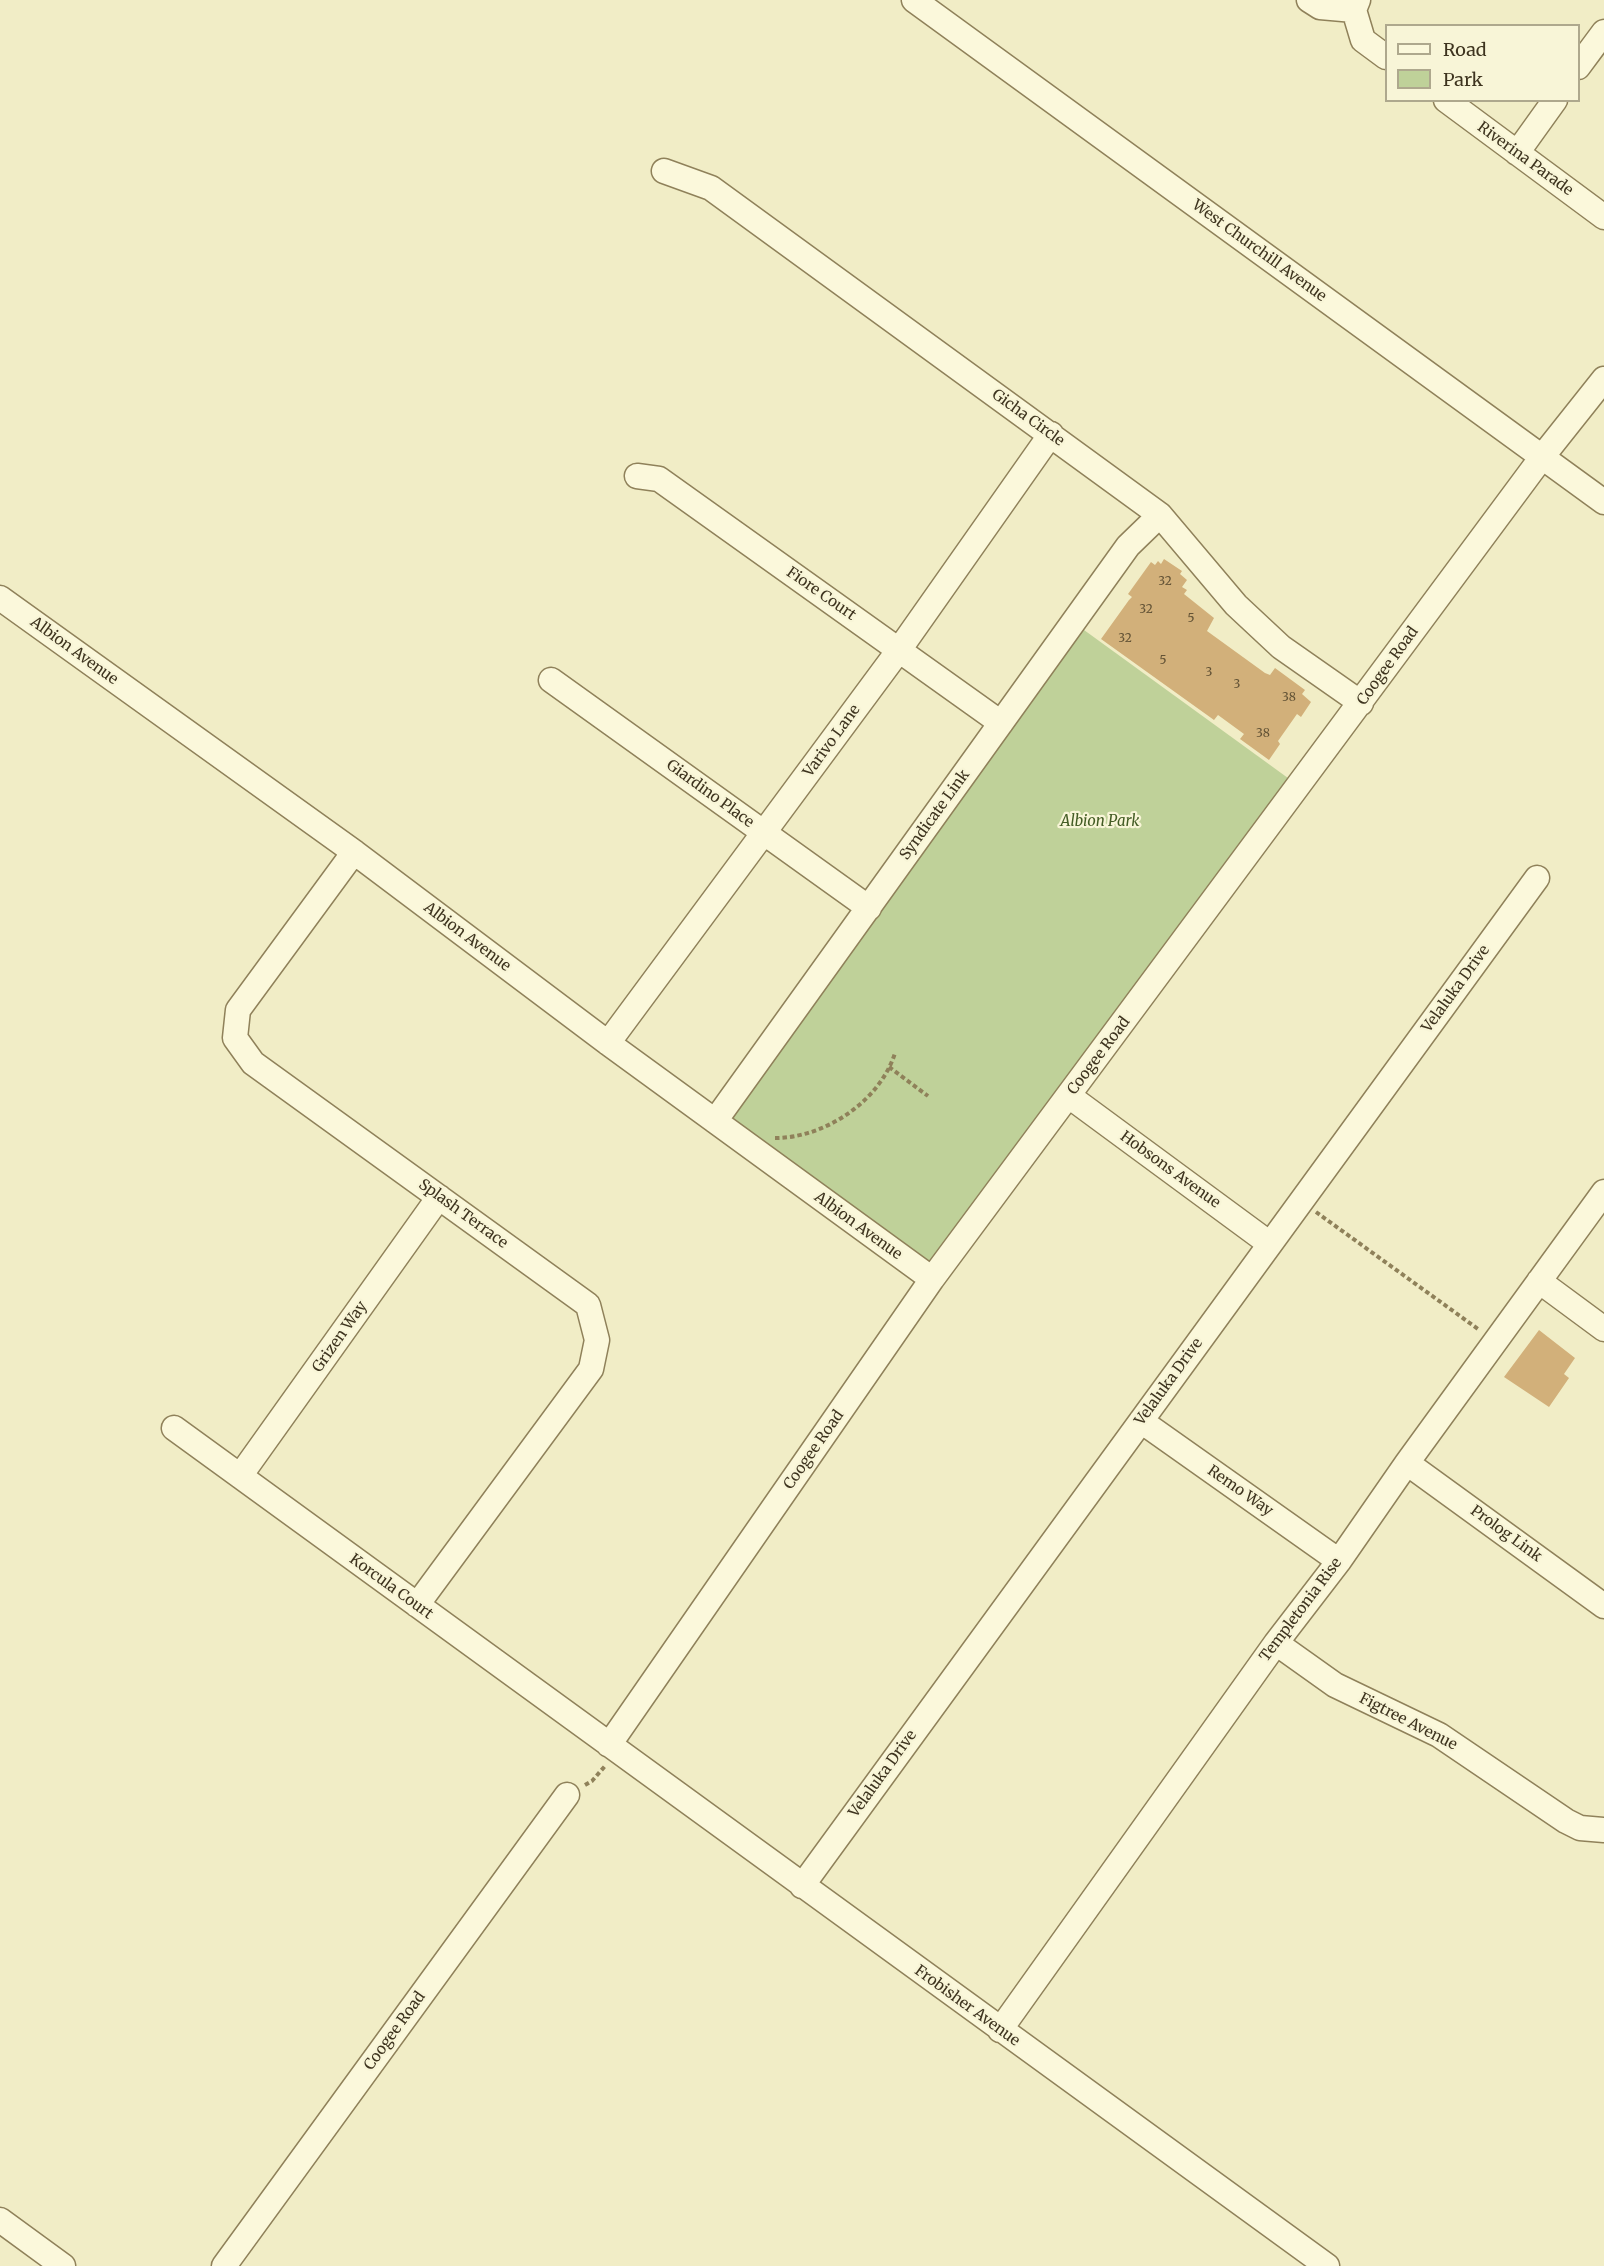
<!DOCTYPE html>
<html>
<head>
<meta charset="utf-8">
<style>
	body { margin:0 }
	#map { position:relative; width:1604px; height:2266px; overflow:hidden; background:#f1edc6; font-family:Merriweather,serif }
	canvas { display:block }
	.legend { position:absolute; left:1385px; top:24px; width:195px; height:78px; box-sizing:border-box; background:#f8f5d7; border:2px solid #aea88d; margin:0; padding:8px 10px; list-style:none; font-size:18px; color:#3e341f }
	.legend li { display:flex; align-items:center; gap:12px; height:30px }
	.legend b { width:30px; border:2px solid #aea88d }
</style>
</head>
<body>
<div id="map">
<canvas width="1604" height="2266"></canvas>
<ul class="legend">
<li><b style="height:8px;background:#fbf8db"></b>Road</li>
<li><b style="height:16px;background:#bfd199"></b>Park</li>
</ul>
</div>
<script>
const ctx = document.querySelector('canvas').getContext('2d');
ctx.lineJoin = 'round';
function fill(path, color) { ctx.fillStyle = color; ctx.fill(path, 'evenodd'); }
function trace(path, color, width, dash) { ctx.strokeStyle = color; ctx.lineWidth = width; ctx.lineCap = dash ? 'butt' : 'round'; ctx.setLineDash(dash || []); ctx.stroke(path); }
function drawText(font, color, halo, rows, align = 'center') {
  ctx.font = font + ' Merriweather,serif'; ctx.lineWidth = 4.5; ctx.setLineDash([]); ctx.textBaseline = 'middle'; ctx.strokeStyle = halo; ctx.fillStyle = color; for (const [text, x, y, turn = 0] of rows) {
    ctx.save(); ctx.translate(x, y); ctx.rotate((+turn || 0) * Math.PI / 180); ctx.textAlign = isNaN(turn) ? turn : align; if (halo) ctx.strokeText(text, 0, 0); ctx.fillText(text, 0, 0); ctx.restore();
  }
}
fill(new Path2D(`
	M1073 622 1299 786 932 1279 715 1121Z`), '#bfd199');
fill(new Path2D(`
	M1164 559 1182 571 1180 574 1187 580 1182 587 1187 590 1184 594 1214 618 1207 631 1265 673 1270 675 1275 668 1305 690 1302 694 1311 702 1301 717 1297 714 1278 741 1280 744 1269 760 1240 739 1244 734 1218 715 1214 720 1101 639 1129 600 1132 597 1128 594 1151 562 1155 565 1158 561 1161 564Z
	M1539 1330 1575 1358 1564 1374 1569 1378 1549 1407 1504 1377Z`), '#d2b07a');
const minor = new Path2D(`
	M914 0 1604 502
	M1309 0 1320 7 1354 10
	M1358 0 1354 10 1363 40 1386 57
	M1578 67 1604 32
	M1446 100 1604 217
	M1517 153 1555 100
	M664 171 711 188 1160 515 1236 605 1281 647 1361 703
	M637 476 659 479 1001 723
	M0 598 354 852 608 1043 932 1279
	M551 680 869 908
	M354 852 238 1010 235 1038 253 1063 588 1305 597 1340 591 1369 417 1605
	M608 1043 899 650 1051 434
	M1069 1096 1270 1244
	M715 1121 1128 546 1160 515
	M1539 1281 1604 1329
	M1141 1421 1339 1561
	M174 1428 1327 2266
	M1407 1463 1604 1606
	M240 1476 439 1197
	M1276 1643 1335 1685 1439 1735 1566 1821 1580 1828 1604 1830
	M609 1745 932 1279 1542 457 1604 379
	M802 1886 1537 878
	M1000 2030 1276 1643 1339 1561 1407 1463 1604 1192
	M0 2220 63 2266
	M224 2266 567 1795`);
trace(minor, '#8f815a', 27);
trace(new Path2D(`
	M889 1067 928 1096
	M775 1138C825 1138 880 1101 895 1053
	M1316 1212 1478 1329
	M585 1785 592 1781 605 1766`), '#8f815a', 4, [4.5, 3]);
trace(minor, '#fbf8db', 24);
drawText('12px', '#635336', null, [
	["32",1165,582],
	["32",1146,610],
	["5",1191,619],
	["32",1125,639],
	["5",1163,661],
	["3",1209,673],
	["3",1237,685],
	["38",1289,698],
	["38",1263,734]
]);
drawText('15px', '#3e341f', '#f8f5d7', [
	["Riverina Parade",1525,159,36],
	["West Churchill Avenue",1259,251,36],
	["Gicha Circle",1028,418,36],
	["Fiore Court",821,594,35],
	["Albion Avenue",74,651,36],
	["Coogee Road",1388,666,-54],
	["Varivo Lane",832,741,-54],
	["Giardino Place",710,794,36],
	["Syndicate Link",935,815,-54],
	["Albion Avenue",467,937,37],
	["Velaluka Drive",1456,989,-54],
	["Coogee Road",1099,1056,-53],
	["Hobsons Avenue",1170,1170,36],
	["Splash Terrace",463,1214,36],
	["Albion Avenue",858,1226,36],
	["Grizen Way",340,1337,-55],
	["Velaluka Drive",1169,1382,-54],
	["Coogee Road",814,1450,-55],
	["Remo Way",1240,1491,35],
	["Prolog Link",1506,1534,36],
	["Korcula Court",391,1587,36],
	["Templetonia Rise",1301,1610,-53],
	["Figtree Avenue",1408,1722,27],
	["Velaluka Drive",883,1774,-54],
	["Frobisher Avenue",967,2006,36],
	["Coogee Road",395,2031,-54]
]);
drawText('italic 15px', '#435c24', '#f8f5d7', [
	["Albion Park",1100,822]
]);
</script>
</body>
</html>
